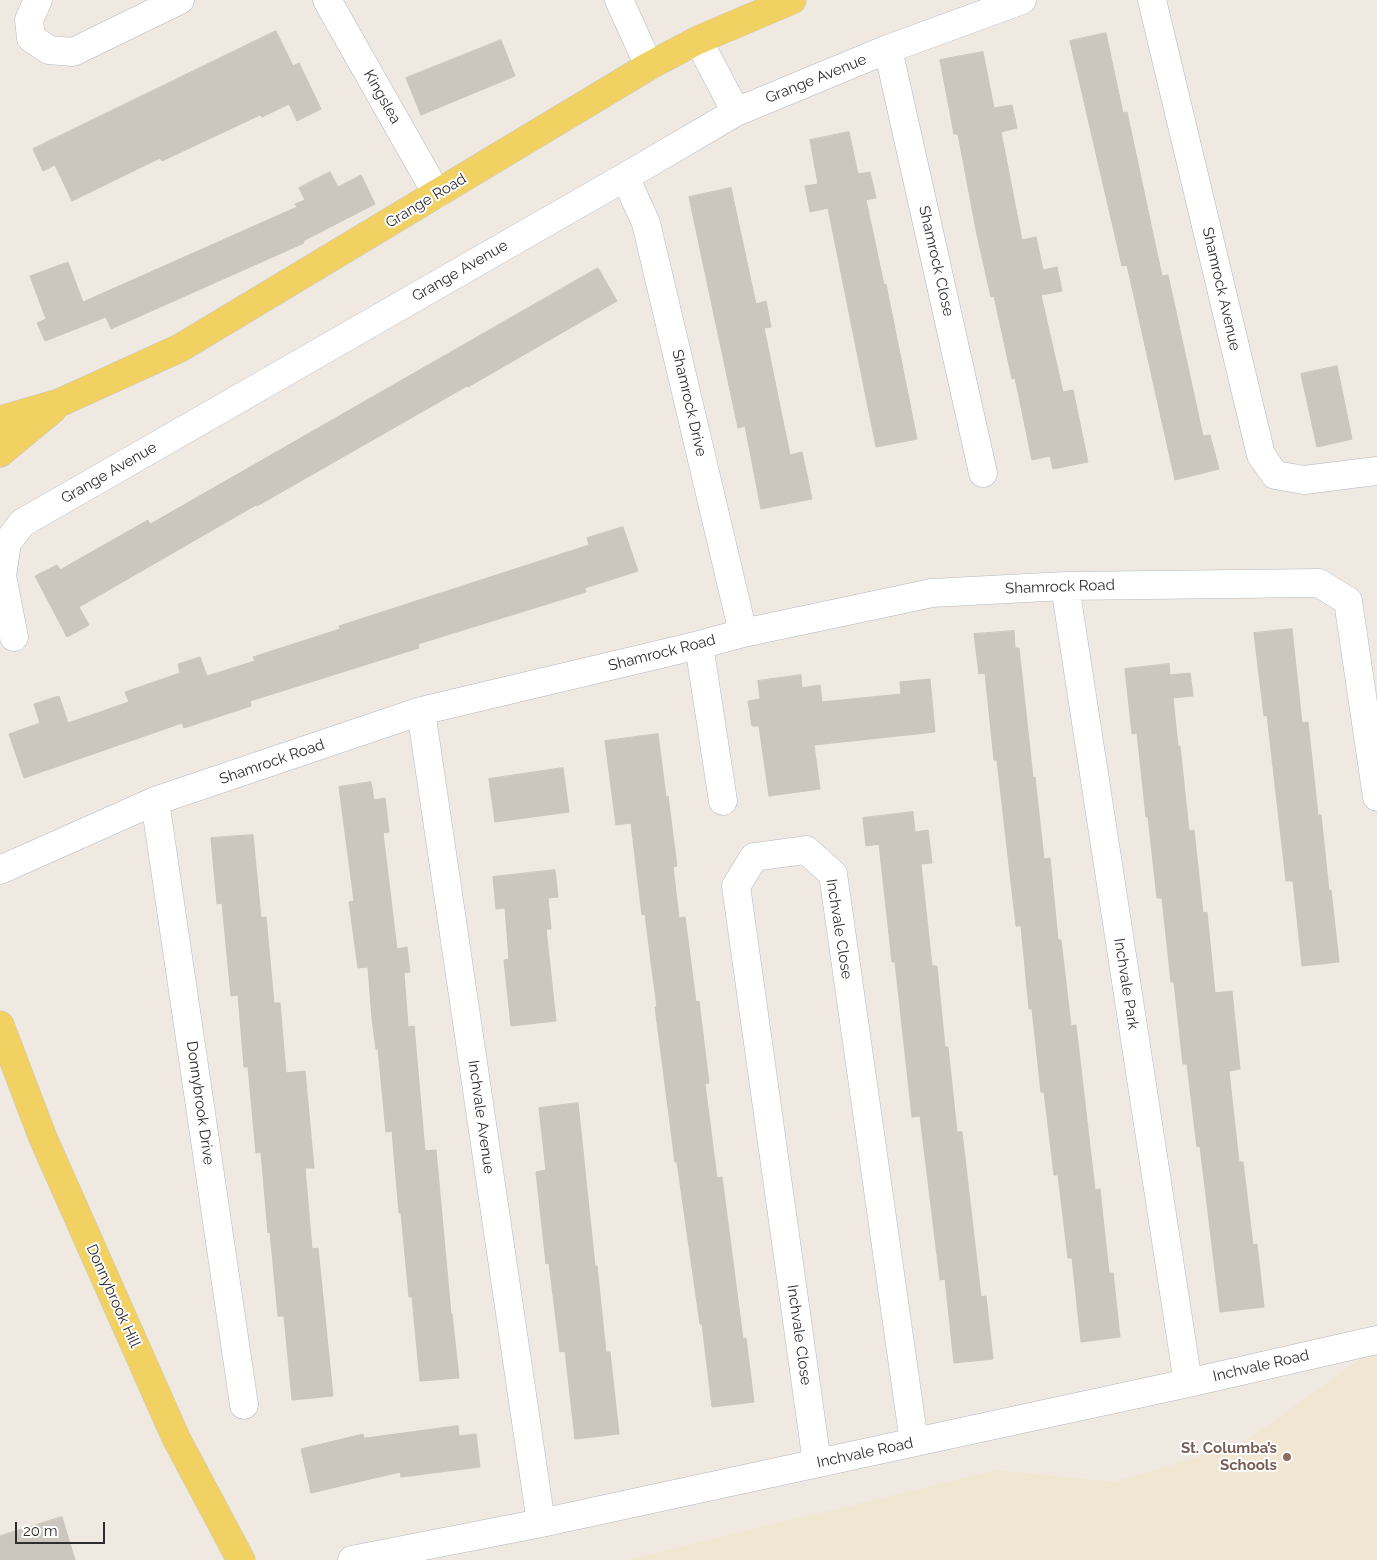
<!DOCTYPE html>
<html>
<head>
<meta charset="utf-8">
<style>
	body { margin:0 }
	#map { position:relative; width:1377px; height:1560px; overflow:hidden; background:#efe9e1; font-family:Raleway,sans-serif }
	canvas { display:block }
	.scale { position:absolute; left:15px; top:1522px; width:90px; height:22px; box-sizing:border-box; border:2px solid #2e2e2e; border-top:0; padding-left:6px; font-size:15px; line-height:18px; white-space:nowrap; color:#2e2e2e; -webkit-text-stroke:4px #fff; paint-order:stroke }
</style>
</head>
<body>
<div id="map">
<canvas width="1377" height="1560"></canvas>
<div class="scale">20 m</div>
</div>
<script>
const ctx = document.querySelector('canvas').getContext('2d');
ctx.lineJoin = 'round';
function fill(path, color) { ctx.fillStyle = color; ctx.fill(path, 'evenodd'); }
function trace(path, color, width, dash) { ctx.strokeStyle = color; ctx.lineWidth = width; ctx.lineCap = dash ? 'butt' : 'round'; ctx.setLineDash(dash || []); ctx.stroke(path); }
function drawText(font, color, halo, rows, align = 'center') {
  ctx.font = font + ' Raleway,sans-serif'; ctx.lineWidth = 4; ctx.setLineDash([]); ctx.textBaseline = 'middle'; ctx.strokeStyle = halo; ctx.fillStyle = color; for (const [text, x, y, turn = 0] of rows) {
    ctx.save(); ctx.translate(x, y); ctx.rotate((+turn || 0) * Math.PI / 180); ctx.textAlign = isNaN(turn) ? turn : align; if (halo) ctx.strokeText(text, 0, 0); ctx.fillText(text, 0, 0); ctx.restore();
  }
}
fill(new Path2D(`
	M1377 1347V1560H627L996 1470 1113 1482 1240 1445Z`), '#f0e6d1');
const building = new Path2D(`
	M276 31 293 66 299 63 321 109 297 121 289 104 262 117 260 115 162 161 160 158 72 201 55 165 43 171 33 149Z
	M1106 33 1123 113 1127 112 1162 276 1168 275 1203 436 1210 435 1219 469 1175 480 1127 265 1122 266 1070 41Z
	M501 40 515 76 421 115 406 78Z
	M983 52 994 108 1012 105 1017 128 1001 132 1022 240 1036 237 1043 270 1057 267 1062 291 1041 295 1063 392 1073 390 1088 462 1053 469 1050 456 1032 460 1015 378 1012 379 994 296 991 297 977 235 958 134H954L940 60Z
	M849 132 858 174 870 172 876 198 866 200 884 285 886 284 917 439 876 447 828 208 810 212 805 186 818 184 810 140Z
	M330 172 338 187 361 175 375 204 303 241 304 243 111 329 106 317 45 341 37 323 46 319 30 276 68 262 83 302 297 207 295 204 305 200 299 188Z
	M731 188 756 304 766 301 771 327 764 328 790 455 802 452 812 499 761 509 745 426 738 428 689 197Z
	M598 268 617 301 468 387 467 386 257 506 256 505 79 607 89 625 67 637 35 576 57 565 60 570 148 520 150 524Z
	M1337 366 1352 439 1317 447 1301 374Z
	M623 527 638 571 585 588 586 592 418 644 419 648 250 701 251 706 184 728 182 723 24 778 9 734 40 723 34 704 59 696 68 723 129 702 125 692 180 673 178 664 200 657 207 676 255 661 253 657 340 629 339 626 589 545 587 538Z
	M1292 629 1302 723 1308 722 1318 815H1321L1329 891 1331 890 1339 962 1302 966 1293 881H1286L1267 715 1264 716 1254 633Z
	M1014 631 1015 648H1019L1033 778 1035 777 1044 859 1050 858 1058 940H1061L1071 1026 1076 1025 1095 1190 1100 1189 1109 1273H1113L1120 1337 1081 1342 1072 1258H1068L1058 1175H1054L1044 1092H1041L1032 1009H1029L1021 926H1016L997 760H994L985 673 979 674 974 634Z
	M1169 664 1170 675 1190 673 1193 696 1173 698 1178 746H1180L1189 831 1194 830 1203 913 1207 912 1215 993 1232 991 1240 1069 1229 1071 1239 1162H1243L1253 1245 1257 1244 1264 1307 1220 1312 1200 1146 1197 1147 1187 1064H1183L1174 982H1171L1162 898H1157L1148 817H1146L1137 733 1132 734 1125 669Z
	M801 675 802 688 820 685 822 702 901 694 900 682 930 679 935 732 814 745 820 789 769 796 759 726H752L748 701 760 699 758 681Z
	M658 734 666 797 668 796 677 866 673 867 679 918 685 917 696 1002 699 1001 709 1083 705 1084 717 1178 722 1177 743 1339 746 1338 754 1402 712 1407 702 1324H700L677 1162H675L655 1007H657L651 962 645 914 642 915 631 823 616 825 605 741Z
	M563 768 569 812 495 822 489 779Z
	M371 782 374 800 385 798 389 832 383 833 397 949 407 947 410 972 404 973 408 1027 414 1026 425 1151 436 1150 451 1314H452L459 1378 420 1381 412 1297H409L401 1213H399L392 1131 386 1132 378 1049H376L372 1019 368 967 358 968 349 902 354 901 339 787Z
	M913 812 915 832 928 830 932 863 921 864 932 966H937L945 1047H948L957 1132H962L981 1297 986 1296 993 1359 954 1363 945 1279 940 1280 920 1116 912 1117 895 962H892L879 844 866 846 863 818Z
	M253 835 261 918 266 917 274 1003H280L286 1073 305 1071 314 1168H305L312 1249 318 1248 333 1396 292 1400 284 1316H278L270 1232 268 1233 261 1152 256 1153 248 1067H244L238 995 231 996 222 903 217 904 211 838Z
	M555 870 558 897 548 898 551 929H546L556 1021 511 1026 504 960 509 959 505 908 496 909 493 877Z
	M578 1103 595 1266H597L606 1352H610L619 1434 575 1439 565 1351 560 1352 549 1263 546 1264 536 1172 546 1170 539 1108Z
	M458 1426 459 1436 476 1434 480 1467 401 1477 400 1472 311 1493 301 1449 363 1434 364 1438Z
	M62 1517 75 1560H0V1536Z`);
fill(building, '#cbc7bf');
trace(building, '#cbc5ba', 1);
const minor = new Path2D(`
	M38 0 29 20 31 38 49 50 73 52 180 0
	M327 0 437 194
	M619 0 649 66
	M1152 0 1261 455 1275 475 1304 480 1377 471
	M698 40 736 112
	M888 49 983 473
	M625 177 646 223 743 633
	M1065 586 1188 1383
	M14 637 2 576 7 543 22 523 625 177 736 112 888 49 1022 0
	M699 645 723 801
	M421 711 541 1523
	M155 801 244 1405
	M0 870 155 801 421 711 699 645 743 633 932 593 1065 586 1319 583 1348 601 1377 797
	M817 1463 736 886 754 857 806 850 833 874 914 1442
	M352 1560 541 1523 1188 1383 1377 1340`);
const major = new Path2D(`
	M0 420 59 403 180 348 649 66 698 40 792 0
	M0 453 53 409
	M0 1025 43 1138 176 1438 241 1560`);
trace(minor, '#b4b7c1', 29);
trace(major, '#c9c9c9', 29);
trace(minor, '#fff', 28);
trace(major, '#f2d163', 28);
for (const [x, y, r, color] of [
	[1287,1457,5,"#8d6e63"]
]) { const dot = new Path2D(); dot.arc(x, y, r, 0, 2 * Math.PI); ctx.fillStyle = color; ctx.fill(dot); trace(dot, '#fff', 2); }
drawText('15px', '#2e2e2e', '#fff', [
	["Grange Avenue",816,79,-22],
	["Kingslea",382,97,60],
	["Grange Road",426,201,-31],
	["Shamrock Close",936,261,77],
	["Grange Avenue",460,271,-30],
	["Shamrock Avenue",1221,289,77],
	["Shamrock Drive",689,403,77],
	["Grange Avenue",109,473,-30],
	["Shamrock Road",1060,587,-2],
	["Shamrock Road",662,653,-14],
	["Shamrock Road",272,762,-19],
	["Inchvale Close",839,929,81],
	["Inchvale Park",1126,984,81],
	["Donnybrook Drive",200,1103,82],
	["Inchvale Avenue",481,1117,82],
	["Donnybrook Hill",113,1296,66],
	["Inchvale Close",799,1335,82],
	["Inchvale Road",1261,1366,-13],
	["Inchvale Road",865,1453,-12]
]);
drawText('bold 15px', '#785e54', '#fff', [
	["St. Columba’s",1277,1448],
	["Schools",1277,1465]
], 'right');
</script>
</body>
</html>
